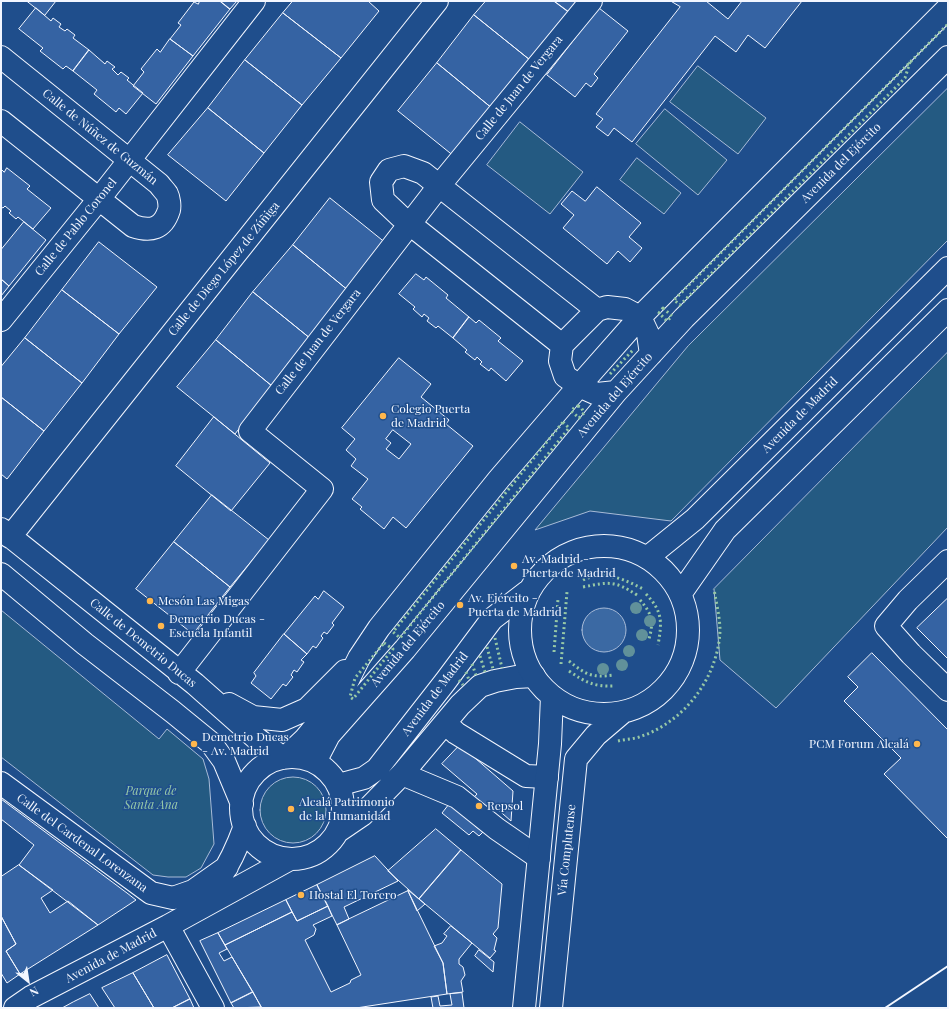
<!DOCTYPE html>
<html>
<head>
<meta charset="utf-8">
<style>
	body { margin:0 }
	#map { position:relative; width:949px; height:1009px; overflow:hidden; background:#1f4e8c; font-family:"Playfair Display",serif }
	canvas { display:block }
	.frame { position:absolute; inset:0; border:2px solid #f2f6ff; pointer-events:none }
	.north { position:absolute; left:8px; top:961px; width:40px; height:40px; -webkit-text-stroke:3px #1f4e8c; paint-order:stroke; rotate:150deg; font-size:11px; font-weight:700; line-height:16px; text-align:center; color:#f2f6ff }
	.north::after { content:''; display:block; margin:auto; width:14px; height:18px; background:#f2f6ff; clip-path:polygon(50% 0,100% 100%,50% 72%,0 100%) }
</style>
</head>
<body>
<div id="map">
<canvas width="949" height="1009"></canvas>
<div class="frame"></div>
<div class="north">N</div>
</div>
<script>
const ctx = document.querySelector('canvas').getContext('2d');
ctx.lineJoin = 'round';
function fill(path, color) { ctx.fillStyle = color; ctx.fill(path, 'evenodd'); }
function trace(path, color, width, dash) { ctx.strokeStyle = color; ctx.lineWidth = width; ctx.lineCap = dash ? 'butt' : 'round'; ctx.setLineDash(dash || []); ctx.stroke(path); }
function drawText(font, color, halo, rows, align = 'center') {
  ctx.font = font + ' "Playfair Display",serif'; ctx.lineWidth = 3; ctx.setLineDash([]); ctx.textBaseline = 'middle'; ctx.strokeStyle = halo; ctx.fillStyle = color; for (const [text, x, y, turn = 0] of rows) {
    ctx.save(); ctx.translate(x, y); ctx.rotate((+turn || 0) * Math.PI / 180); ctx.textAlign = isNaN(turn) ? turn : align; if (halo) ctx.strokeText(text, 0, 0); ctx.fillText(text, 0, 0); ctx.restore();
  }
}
const green = new Path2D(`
	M698 66 766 118 738 154 670 102Z
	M948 88V240L671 521 590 511 535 530 688 346Z
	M665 109 727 160 698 195 636 144Z
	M520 122 583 172 550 214 487 165Z
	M637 158 681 193 664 214 620 180Z
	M948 352V527L776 708 720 660 714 589Z
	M1 610 159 739 167 729 203 759 209 779 214 844 201 868 186 877H168L153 875 1 757Z
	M260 810a33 33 0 1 1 66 0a33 33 0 1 1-66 0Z`);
fill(green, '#245a82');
trace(green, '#a8bbd7', 1);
const water = new Path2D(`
	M582 630a22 22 0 1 1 44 0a22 22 0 1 1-44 0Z`);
fill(water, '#3b69a3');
trace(water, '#a8bbd7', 1);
const building = new Path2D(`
	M27 1H56L45 15Z
	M200 1H220L230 9 193 56 170 39 181 25 178 23 194 2 198 4Z
	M220 1H237L230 9Z
	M293 1H368L379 11 341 58 283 13Z
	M486 1H554L569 12 530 60 474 15Z
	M554 1H578L569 12Z
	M671 1H706L728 19 742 1H802L765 48 748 35 736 52 715 36 632 142 614 128 608 136 596 127 603 119 596 114 680 7Z
	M36 8 51 21 53 18 61 24 59 27 65 31 67 29 75 35 73 38 89 50 73 71 66 66 63 69 40 51 43 48 19 29Z
	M599 8 628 31 594 74 598 78 591 87 586 83 575 97 547 75Z
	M283 13 341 58 302 105 245 60Z
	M474 15 530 60 493 109 437 63Z
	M170 39 193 56 156 104 133 86 144 72 141 69 157 49 160 52Z
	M89 50 105 64 107 61 115 67 112 69 118 75 121 72 129 78 127 80 143 93 126 114 119 108 116 112 94 94 97 90 73 71Z
	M245 60 302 105 264 153 208 108Z
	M437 63 493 109 455 157 398 111Z
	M208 108 264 153 226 201 168 155Z
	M7 168 30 186 27 189 51 208 33 229 18 217 16 219 9 213 11 211 5 206 3 208 1 207V169L4 172Z
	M597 187 641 223 629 237 642 248 630 262 618 251 607 264 563 228 574 215 561 204 572 191 585 201Z
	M330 198 387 244 349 291 293 245Z
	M24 222 46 240 9 286 1 279V250Z
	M99 242 157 287 119 334 62 290Z
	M293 245 349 291 311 339 253 292Z
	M416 274 424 280 426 277 448 295 446 298 469 317 453 338 438 326 436 328 427 321 429 318 424 314 422 317 413 309 415 307 399 294Z
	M1 279 9 286 1 296Z
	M62 290 119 334 82 383 25 338Z
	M253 292 311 339 272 386 216 340Z
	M469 317 476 323 479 320 501 338 498 341 523 361 506 381 491 368 489 371 480 364 482 362 477 357 475 360 465 352 467 350 453 338Z
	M25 338 82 383 44 431 1 397V367Z
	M216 340 272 386 235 434 177 387Z
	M399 358 431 384 421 397 449 420 446 424 473 446 406 528 393 517 384 529 360 509 362 507 352 499 368 479 351 466 356 459 346 450 355 439 342 428ZM393 430 411 444 399 459 386 449 391 443 386 439Z
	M1 397 44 431 7 479 1 474Z
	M214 417 270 463 231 511 176 466Z
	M212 495 269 540 230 587 174 542Z
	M174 542 230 587 193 634 136 589Z
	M324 591 344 607 332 623 334 625 327 634 324 632 321 636 323 638 316 648 313 646 307 654 284 634 315 596 318 599Z
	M948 598V659L917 628Z
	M284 634 307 654 301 660 304 662 297 672 294 670 291 675 293 677 286 686 283 684 271 699 251 683 256 676 254 673Z
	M872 653 948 730V839L884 774 901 758 844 701 858 687 848 677Z
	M460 745 513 791 511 821 495 807 483 820 482 819 475 826 483 832 479 836 473 831 469 835 442 813 449 804 466 806 477 794 442 764Z
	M1 799 127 893 136 900 98 925 19 865 34 845 1 819Z
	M436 829 461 850 419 899 388 871Z
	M461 850 502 884 498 928 493 934 497 938 494 950 496 951 490 958 419 899Z
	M375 856 398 881 344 907 349 919 337 925 317 885Z
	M19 865 53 890 41 898 50 913 68 901 98 925 20 974 6 951 16 944 1 916V877Z
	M317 885 328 906 297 921 286 900Z
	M408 890 425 904 417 911 408 891Z
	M408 891 443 963 447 994 356 1008H262L225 945 292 912 297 921 328 906 332 916 313 925 316 929 314 935 305 940 331 992 350 983 351 980 361 975 337 925Z
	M286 900 292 912 225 945 218 933Z
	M1 916 16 944 6 951 20 974 7 983 1 973Z
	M451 926 472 943 459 959V964L463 967 465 975 461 981 463 992 447 994 443 963 434 946 442 943 447 936 444 934Z
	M218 933 227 949 219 953 224 961 232 957 253 992 231 1003 200 941Z
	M479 950 494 962 493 972 475 956Z
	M167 955 190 999 172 1008H154L133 973Z
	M133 973 154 1008H115L102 988Z
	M253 992 261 1007 234 1008 231 1003Z
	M462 993 464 1008H430H433L431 997 438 996 440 1006 452 1005 450 994Z
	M90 994 99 1008H62L73 1002Z
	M190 999 194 1008H172Z`);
fill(building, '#3563a3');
trace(building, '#f2f6ff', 1);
const minor = new Path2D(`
	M1 57 159 184C161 187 165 191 167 194 169 198 170 206 169 210 163 229 151 232 133 226L1 121
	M1 320 99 199 254 1
	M562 345 401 217 383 200 381 182 389 170 404 166 423 173 597 310
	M616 392 597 394 579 386 565 376 560 361 562 345 597 310 607 307 625 309 640 317 648 334 651 354
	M1 529 195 684 256 738 283 758
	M10 537 437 1
	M948 561 908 600 886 626 911 654 948 690
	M1 574 85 644 173 712 211 743 224 761 242 804
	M179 673 322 489 250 431 439 186 591 1
	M229 704 253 717 282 720 307 709 345 671
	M445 723 456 733 526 776 547 777
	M286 757 305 739 339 698 359 658 379 628 499 479 579 386 640 317 948 8
	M241 808a51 51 0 1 1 102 0a51 51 0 1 1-102 0Z
	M315 762 329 735 405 649 616 392 684 318 948 57
	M402 774 457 797 497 829 539 858
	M1 783 151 893 173 898 193 891 227 867
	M338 785 364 778 377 769 445 682 492 619 527 592
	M337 832 362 815 402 774 460 705 480 686 495 681 516 677 534 676
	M219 879C231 862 238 845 245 826
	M168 926 213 1008
	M15 1008 31 997 168 926 290 859`);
const major = new Path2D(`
	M520 630a84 84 0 1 1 168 0a84 84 0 1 1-168 0Z
	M648 557 695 519 948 268
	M681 593 725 530 948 310
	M524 1008 550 744 552 696
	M551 1008 576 759 596 735 623 712`);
trace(minor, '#f2f6ff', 24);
trace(major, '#f2f6ff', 24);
trace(minor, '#1f4e8c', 22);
trace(major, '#1f4e8c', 22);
trace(new Path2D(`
	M910 62 905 78 680 305 674 300 948 24
	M663 308 672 316 667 321 659 313Z
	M610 374 633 350
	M578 406 581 407 584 413 579 418 571 411 575 407Z
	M563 422 569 428 400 638 393 632Z
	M583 580C604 570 624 579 643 589
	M583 587C609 582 614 580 637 595
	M646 594C663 612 662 622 658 645
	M640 600C652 614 654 621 649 639
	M495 638 502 668
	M384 643 393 649 353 699 350 697 355 678Z
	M487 647 493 669
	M554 652 558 599
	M480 656 485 672
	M569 661C586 675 592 678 614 675
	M472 664 476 675
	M561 664 567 592
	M569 671C585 682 594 687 614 686
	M466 672 469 680
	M459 680 463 685
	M618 741C626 739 635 739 642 736 685 721 718 677 720 631 720 617 716 602 714 589`), '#97c8a6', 3, [2, 3]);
trace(new Path2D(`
	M885 1008 948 966`), '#f2f6ff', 2);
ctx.fillStyle = '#61919a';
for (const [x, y] of [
	[636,608],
	[650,621],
	[642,635],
	[629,651],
	[622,665],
	[603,669]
]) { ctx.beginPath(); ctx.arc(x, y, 6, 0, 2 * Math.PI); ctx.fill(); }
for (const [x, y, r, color] of [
	[383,416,4,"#ffb74d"],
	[514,566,4,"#ffb74d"],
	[150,601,4,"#ffb74d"],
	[460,605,4,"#ffb74d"],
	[161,626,4,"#ffb74d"],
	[194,744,4,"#ffb74d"],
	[917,744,4,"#ffb74d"],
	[479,806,4,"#ffb74d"],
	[291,809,4,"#ffb74d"],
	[301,895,4,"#ffb74d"]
]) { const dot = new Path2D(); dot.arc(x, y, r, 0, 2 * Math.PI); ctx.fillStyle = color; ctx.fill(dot); trace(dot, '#1f4e8c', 1.5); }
drawText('12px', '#f2f6ff', '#1f4e8c', [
	["Calle de Juan de Vergara",519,88,-51],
	["Calle de Núñez de Guzmán",100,137,39],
	["Avenida del Ejército",841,163,-45],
	["Calle de Pablo Coronel",76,227,-51],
	["Calle de Diego López de Zúñiga",224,269,-51],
	["Calle de Juan de Vergara",318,342,-52],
	["Avenida del Ejército",615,395,-49],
	["Avenida de Madrid",800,415,-45],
	["Calle de Demetrio Ducas",143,643,39],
	["Avenida del Ejército",408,644,-50],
	["Avenida de Madrid",435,694,-53],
	["Calle del Cardenal Lorenzana",82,843,36],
	["Vía Complutense",567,850,-84],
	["Avenida de Madrid",111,956,-28]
]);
drawText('12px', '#f2f6ff', '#1f4e8c', [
	["Colegio Puerta",391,409],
	["de Madrid",391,423],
	["Av. Madrid -",522,559],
	["Puerta de Madrid",522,573],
	["Av. Ejército -",468,598],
	["Puerta de Madrid",468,612],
	["Mesón Las Migas",158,601],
	["Demetrio Ducas -",169,619],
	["Escuela Infantil",169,633],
	["Demetrio Ducas",202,737],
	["- Av. Madrid",202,751],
	["PCM Forum Alcalá",909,744,"right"],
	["Alcalá Patrimonio",299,802],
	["de la Humanidad",299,816],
	["Repsol",487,806],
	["Hostal El Torero",309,895]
], 'left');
drawText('italic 12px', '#97c8a6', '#1f4e8c', [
	["Parque de",151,791],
	["Santa Ana",151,805]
]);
</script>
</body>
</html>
